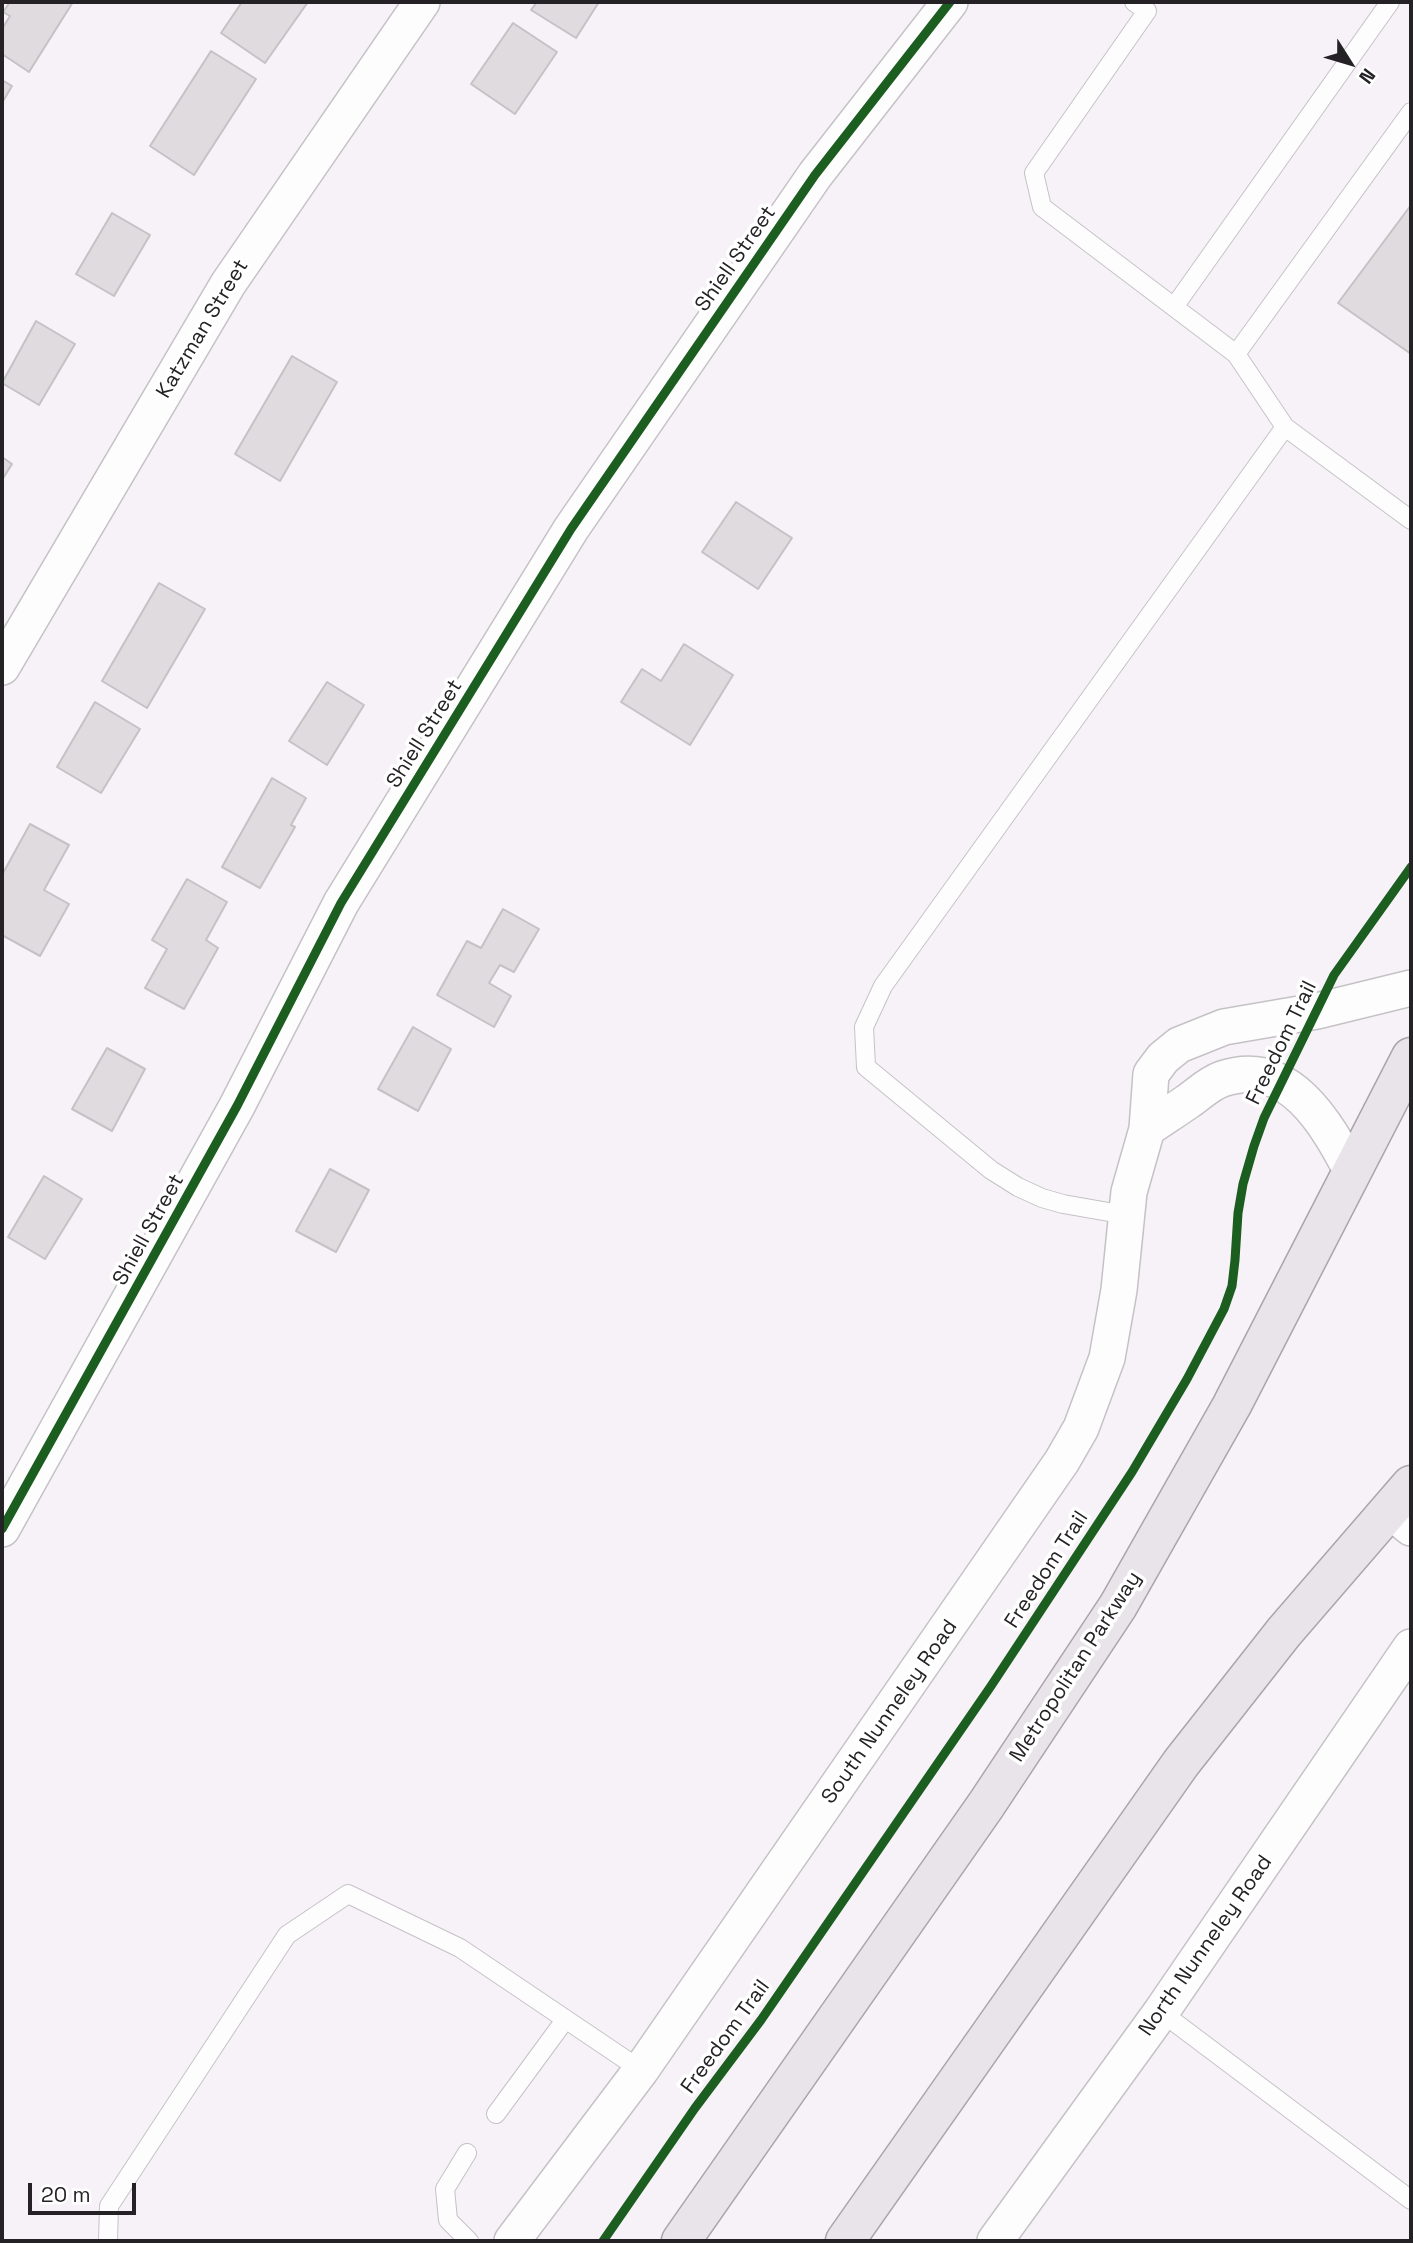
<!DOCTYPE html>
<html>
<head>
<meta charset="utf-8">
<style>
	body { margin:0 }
	#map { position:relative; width:1413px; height:2243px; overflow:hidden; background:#f7f2f7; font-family:"Space Grotesk",sans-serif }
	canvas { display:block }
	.frame { position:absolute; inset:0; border:4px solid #242224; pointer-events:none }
	.north { position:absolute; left:1315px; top:28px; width:70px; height:70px; -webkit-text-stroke:5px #fff; paint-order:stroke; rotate:127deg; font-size:19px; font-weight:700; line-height:28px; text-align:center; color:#242224 }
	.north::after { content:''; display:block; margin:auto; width:24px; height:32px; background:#242224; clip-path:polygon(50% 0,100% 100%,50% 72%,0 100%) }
	.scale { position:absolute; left:28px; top:2183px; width:108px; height:32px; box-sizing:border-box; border:4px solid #242224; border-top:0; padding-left:9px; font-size:21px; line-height:24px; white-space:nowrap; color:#242224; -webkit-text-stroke:5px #fff; paint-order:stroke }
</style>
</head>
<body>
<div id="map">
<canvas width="1413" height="2243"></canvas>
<div class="frame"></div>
<div class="north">N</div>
<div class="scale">20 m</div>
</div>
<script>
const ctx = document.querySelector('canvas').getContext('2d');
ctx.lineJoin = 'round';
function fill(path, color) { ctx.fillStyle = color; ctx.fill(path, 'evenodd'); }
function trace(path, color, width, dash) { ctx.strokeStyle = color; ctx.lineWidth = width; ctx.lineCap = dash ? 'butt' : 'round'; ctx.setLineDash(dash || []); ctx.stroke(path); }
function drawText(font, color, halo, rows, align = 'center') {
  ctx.font = font + ' "Space Grotesk",sans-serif'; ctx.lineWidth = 7; ctx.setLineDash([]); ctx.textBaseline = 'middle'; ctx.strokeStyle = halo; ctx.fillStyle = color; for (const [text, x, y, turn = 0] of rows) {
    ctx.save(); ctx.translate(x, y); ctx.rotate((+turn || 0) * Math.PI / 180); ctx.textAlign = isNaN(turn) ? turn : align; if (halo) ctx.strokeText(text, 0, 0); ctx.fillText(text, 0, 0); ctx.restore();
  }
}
const building = new Path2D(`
	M10 2H73L29 72 2 54V29L10 16 3 12Z
	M242 2H308L265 63 221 33Z
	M537 2H599L576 38 531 10Z
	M513 23 557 52 515 114 471 84Z
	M211 51 256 79 194 175 150 146Z
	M2 80 12 86 2 103Z
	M1411 205V354L1338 303Z
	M112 213 150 235 114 296 76 274Z
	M36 321 75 344 39 405 2 383Z
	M292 356 337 382 280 481 235 454Z
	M2 457 12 464 2 480Z
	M736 502 792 538 758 589 702 552Z
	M159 583 205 609 147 708 102 681Z
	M684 644 733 675 690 745 621 702 642 669 661 681Z
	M327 682 364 705 327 765 289 741Z
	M95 702 140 729 101 793 57 767Z
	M272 778 306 798 291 825 295 827 260 888 222 867Z
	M30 824 69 845 44 890 69 904 40 956 2 935V875Z
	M187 879 227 902 206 940 218 948 184 1009 145 988 167 949 152 940Z
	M503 909 539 929 514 972 500 965 489 983 511 996 494 1027 437 995 467 941 481 948Z
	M413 1027 451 1049 418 1111 378 1089Z
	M107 1048 145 1069 112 1131 72 1109Z
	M330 1169 369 1190 336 1252 296 1231Z
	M44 1176 82 1199 45 1259 8 1237Z`);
fill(building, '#dfdbdf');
trace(building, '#c5c2c5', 2);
const service = new Path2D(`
	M1174 307 1390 2
	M1236 354 1411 112
	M1285 427 1411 520
	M1126 1215 1063 1204 1042 1198 1018 1187 991 1170 866 1067 864 1027 883 986 1285 427 1236 354 1042 207 1034 173 1147 11 1134 2
	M1161 2012 1411 2200
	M496 2114 565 2020
	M467 2153 445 2189 448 2220 469 2241
	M108 2241 109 2206 287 1935 348 1894 460 1948 641 2070`);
const minor = new Path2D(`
	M2 667 228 284 422 2
	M1147 1129C1160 1120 1174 1111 1187 1102 1199 1094 1208 1084 1222 1079 1289 1056 1327 1124 1352 1172
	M1390 1511 1411 1528
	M2 1529 237 1106 341 903 571 529 815 175 950 2
	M512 2241 641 2070 1062 1461 1081 1428 1107 1358 1119 1290 1129 1192 1147 1129 1151 1074 1163 1058 1179 1045 1224 1027 1317 1011 1411 988
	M995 2241 1161 2012 1411 1647`);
const primary = new Path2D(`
	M681 2241 986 1805 1118 1606 1232 1405 1411 1057
	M845 2241 1181 1763 1284 1632 1411 1485`);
trace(service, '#c5c2c6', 20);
trace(minor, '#c5c2c6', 38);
trace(primary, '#aca3ac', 41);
trace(service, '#fefdfe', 18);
trace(minor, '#fefdfe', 35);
trace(primary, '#e9e4e9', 38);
trace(new Path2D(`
	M2 1529 237 1106 341 903 571 529 815 175 950 2
	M603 2241 695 2108 761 2020 991 1686 1132 1472 1187 1379 1224 1309 1232 1286 1235 1260 1238 1213 1243 1184 1254 1146 1264 1118 1334 975 1411 867`), '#1b5e20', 9);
drawText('21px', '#242224', '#fff', [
	["Shiell Street",736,259,-55],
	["Katzman Street",203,329,-59],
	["Shiell Street",425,734,-58],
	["Freedom Trail",1282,1043,-64],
	["Shiell Street",149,1230,-61],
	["Freedom Trail",1047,1570,-57],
	["Metropolitan Parkway",1076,1667,-57],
	["South Nunneley Road",890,1712,-55],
	["North Nunneley Road",1206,1946,-55],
	["Freedom Trail",726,2037,-54]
]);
</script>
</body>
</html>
